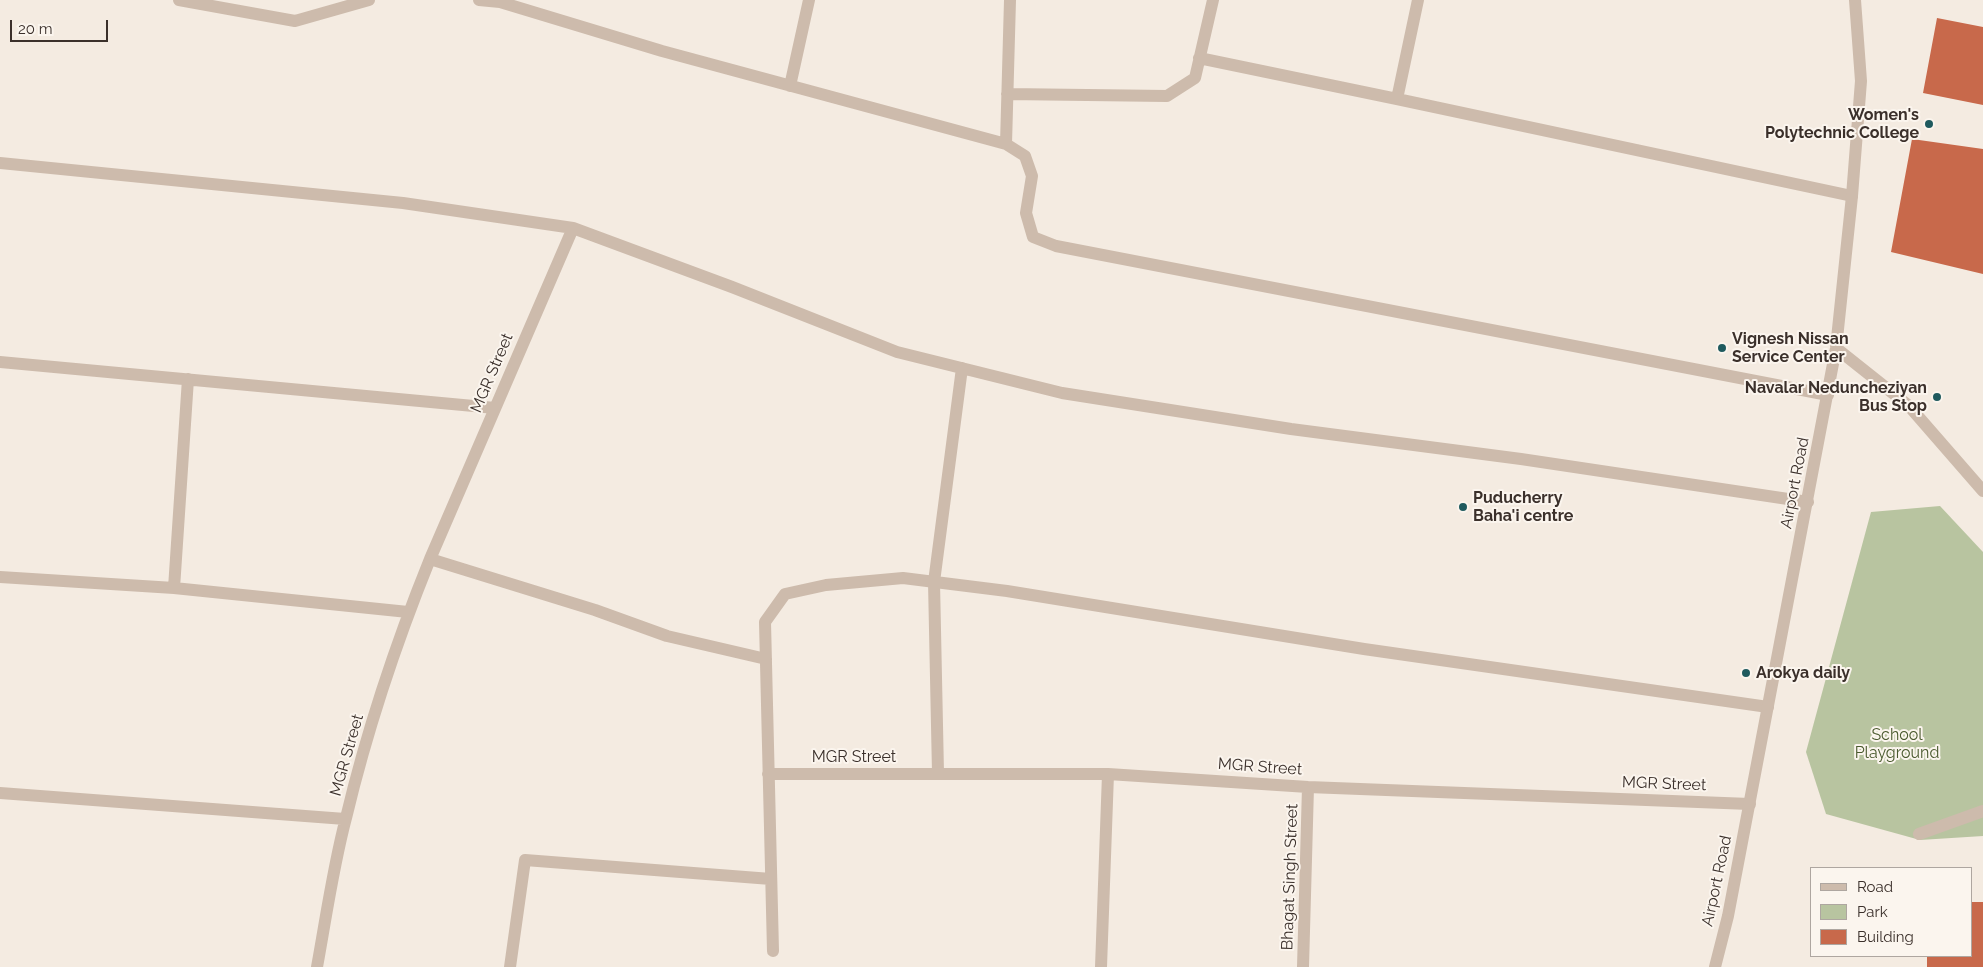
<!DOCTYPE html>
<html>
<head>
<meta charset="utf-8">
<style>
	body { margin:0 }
	#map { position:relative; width:1983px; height:967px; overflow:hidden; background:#f4ebe1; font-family:Raleway,sans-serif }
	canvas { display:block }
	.legend { position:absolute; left:1810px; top:867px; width:162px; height:90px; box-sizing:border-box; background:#fbf5ee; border:1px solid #aea6a0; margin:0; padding:6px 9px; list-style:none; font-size:15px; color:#3b302b }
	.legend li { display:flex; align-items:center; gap:10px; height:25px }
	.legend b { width:25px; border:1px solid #aea6a0 }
	.scale { position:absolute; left:10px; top:20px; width:98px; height:22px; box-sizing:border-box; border:2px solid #3b302b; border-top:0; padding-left:6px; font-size:15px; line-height:18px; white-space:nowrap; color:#3b302b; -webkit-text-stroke:4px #fbf5ee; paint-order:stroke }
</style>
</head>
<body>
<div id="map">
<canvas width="1983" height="967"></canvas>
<ul class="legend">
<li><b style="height:6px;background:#cdbbac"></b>Road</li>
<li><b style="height:14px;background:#b8c4a0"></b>Park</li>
<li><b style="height:14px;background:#c8694b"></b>Building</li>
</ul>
<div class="scale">20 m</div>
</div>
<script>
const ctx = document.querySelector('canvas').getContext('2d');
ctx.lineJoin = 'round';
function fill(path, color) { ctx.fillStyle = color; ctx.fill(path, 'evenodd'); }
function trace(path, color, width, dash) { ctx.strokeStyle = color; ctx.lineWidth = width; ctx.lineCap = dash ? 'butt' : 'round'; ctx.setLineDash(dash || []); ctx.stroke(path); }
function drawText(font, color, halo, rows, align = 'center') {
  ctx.font = font + ' Raleway,sans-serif'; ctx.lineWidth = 4; ctx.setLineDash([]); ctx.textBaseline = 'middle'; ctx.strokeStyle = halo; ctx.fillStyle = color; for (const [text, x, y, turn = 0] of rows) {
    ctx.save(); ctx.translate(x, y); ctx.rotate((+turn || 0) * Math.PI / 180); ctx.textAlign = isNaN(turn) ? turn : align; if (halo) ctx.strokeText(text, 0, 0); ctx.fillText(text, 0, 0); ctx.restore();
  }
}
fill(new Path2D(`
	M1940 506 1983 552V836L1920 840 1826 814 1806 752 1871 512Z`), '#b8c4a0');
fill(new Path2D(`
	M1937 18 1983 27V105L1923 93Z
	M1912 139 1983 149V274L1891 252Z
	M1972 902H1983V967H1927V956H1972Z`), '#c8694b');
trace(new Path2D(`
	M1919 834 1983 811`), '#cdbbac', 12);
trace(new Path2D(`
	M179 0 295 21 369 0
	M479 0 500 2 662 51 1006 144 1025 156 1032 176 1026 213 1033 237 1056 246 1828 395
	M1199 58 1397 99 1852 196
	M790 86 809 0
	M1007 94 1167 96 1195 78 1213 0
	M1397 99 1418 0
	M1006 144 1010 0
	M0 163 403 203 573 228 732 287 897 352 1062 393 1291 429 1521 459 1808 502
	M0 362 495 408
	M430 559 595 610 667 636 766 659
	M0 577 174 588 408 612
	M174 588 188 379
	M938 773 934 582 962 368
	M768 774H1108L1308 787 1750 804
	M0 793 345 819
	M773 951 765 622 785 594 826 585 903 578 1007 591 1364 649 1768 707
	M317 967C326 918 333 867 346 818 367 730 396 643 430 559L573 228
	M510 967 525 860 771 879
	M1101 967 1108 774
	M1303 967 1308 787`), '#cdbbac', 12);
trace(new Path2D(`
	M1836 348 1909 406 1983 491
	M1715 967 1728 916 1836 348 1852 196 1861 81 1855 0`), '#cdbbac', 12);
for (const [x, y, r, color] of [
	[1929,124,5,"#1f5a5e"],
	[1722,348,5,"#1f5a5e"],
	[1937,397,5,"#1f5a5e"],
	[1463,507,5,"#1f5a5e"],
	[1746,673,5,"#1f5a5e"]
]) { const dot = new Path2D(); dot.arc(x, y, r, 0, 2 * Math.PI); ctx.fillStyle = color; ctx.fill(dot); trace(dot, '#fbf5ee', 2); }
drawText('bold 16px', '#3b302b', '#fbf5ee', [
	["Women's",1919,115,"right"],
	["Polytechnic College",1919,133,"right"],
	["Vignesh Nissan",1732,339],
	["Service Center",1732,357],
	["Navalar Neduncheziyan",1927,388,"right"],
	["Bus Stop",1927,406,"right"],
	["Puducherry",1473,498],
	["Baha'i centre",1473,516],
	["Arokya daily",1756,673]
], 'left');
drawText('16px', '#3b302b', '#fbf5ee', [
	["MGR Street",492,373,-67],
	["Airport Road",1795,483,-79],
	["MGR Street",347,755,-74],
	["MGR Street",854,757],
	["MGR Street",1260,767,4],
	["MGR Street",1664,784,2],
	["Bhagat Singh Street",1290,877,-88],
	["Airport Road",1717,881,-78]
]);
drawText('16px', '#4a5a2e', '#fbf5ee', [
	["School",1897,735],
	["Playground",1897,753]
]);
</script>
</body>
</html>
